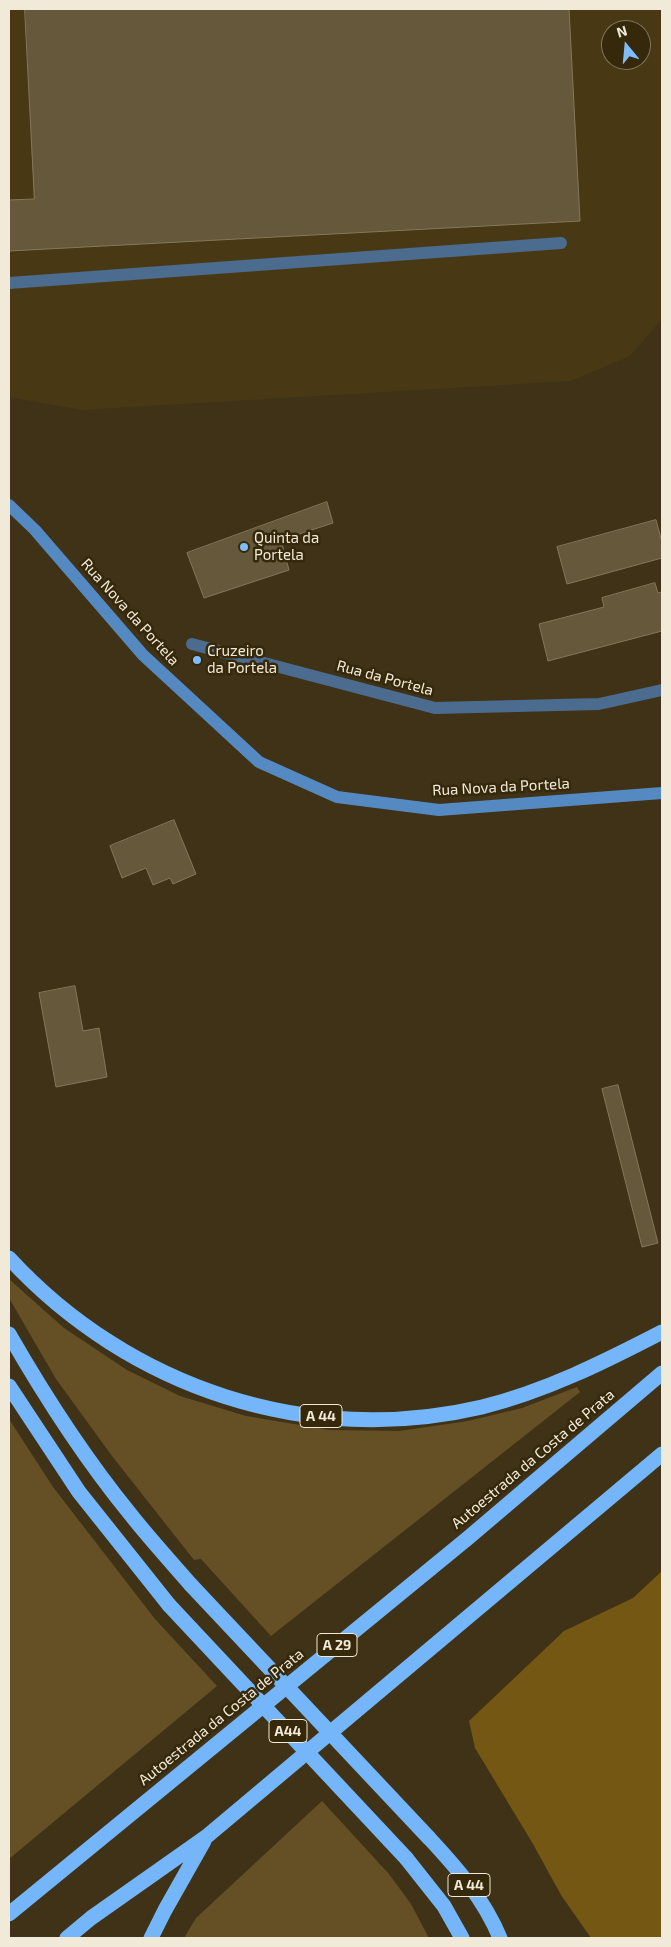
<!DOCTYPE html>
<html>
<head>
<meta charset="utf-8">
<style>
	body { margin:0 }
	#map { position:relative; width:671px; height:1947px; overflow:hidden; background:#3f3216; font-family:"Exo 2",sans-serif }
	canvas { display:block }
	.frame { position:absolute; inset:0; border:10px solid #f2ead9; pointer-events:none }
	.north { position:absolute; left:601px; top:20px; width:50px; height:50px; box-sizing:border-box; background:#35280b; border:1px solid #81765d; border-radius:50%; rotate:343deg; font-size:14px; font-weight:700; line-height:20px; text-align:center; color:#f2ead9 }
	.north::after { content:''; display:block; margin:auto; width:18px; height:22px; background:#81bcfa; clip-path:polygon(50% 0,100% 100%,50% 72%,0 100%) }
</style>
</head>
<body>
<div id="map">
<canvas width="671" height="1947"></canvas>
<div class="frame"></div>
<div class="north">N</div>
</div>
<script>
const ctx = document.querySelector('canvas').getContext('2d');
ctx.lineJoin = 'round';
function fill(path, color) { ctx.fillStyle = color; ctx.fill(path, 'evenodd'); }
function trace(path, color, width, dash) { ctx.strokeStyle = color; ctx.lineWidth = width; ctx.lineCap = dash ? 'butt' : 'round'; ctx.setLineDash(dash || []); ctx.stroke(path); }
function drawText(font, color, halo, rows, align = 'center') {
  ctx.font = font + ' "Exo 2",sans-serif'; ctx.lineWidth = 5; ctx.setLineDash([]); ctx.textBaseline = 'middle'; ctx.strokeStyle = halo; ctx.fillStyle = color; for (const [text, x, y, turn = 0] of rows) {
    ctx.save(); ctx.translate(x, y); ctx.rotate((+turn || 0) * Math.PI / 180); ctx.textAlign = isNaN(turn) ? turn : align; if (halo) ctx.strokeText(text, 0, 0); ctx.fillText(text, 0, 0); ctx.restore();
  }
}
fill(new Path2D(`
	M9 9H662V319L630 356 571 381 81 410 9 397ZM611 30H641V60H611Z`), '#493814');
fill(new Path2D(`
	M9 1279 64 1328 127 1370 180 1396 246 1416 330 1430 399 1431 468 1421 522 1408 577 1387 580 1392 271 1636 201 1559 194 1560 112 1456 56 1379 9 1298Z
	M9 1419 53 1487 155 1619 217 1686 9 1859Z
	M322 1801 389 1874 411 1904 429 1938H184L196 1918Z`), '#655025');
fill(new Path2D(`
	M662 1571V1938H591L561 1895 533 1844 475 1748 469 1721 564 1631 633 1598Z`), '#735713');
const building = new Path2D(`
	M25 9H569L580 221 9 251V200L34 199Z
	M327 502 333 523 281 540 289 570 204 598 187 553Z
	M656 520 662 542V558L567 584 557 547Z
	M655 583 658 593 662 592V631L548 661 539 624 604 607 602 598Z
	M174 820 196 874 173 884 170 878 153 885 146 868 122 878 110 846Z
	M75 986 83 1031 99 1028 107 1077 56 1087 39 993Z
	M618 1085 658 1243 642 1247 602 1089Z`);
fill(building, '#66583b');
trace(building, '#86775a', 1);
trace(new Path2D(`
	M9 283 561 243`), '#4b6c8e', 12);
trace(new Path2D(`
	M192 644 435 708 599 704 662 690`), '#4b6c8e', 12);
trace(new Path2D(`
	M9 505 35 530 143 655 259 762 337 797 439 810 662 793`), '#548ac1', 12);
trace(new Path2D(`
	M9 1258C129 1388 308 1448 482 1407 546 1391 604 1362 662 1332
	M9 1334C44 1395 86 1460 131 1515 150 1539 171 1562 191 1585
	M9 1386 79 1492 169 1605
	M429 1838C457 1868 484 1899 500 1938
	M406 1858 444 1906 462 1938
	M9 1914 468 1538 662 1373
	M67 1938 91 1918 206 1837 662 1454
	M151 1938 165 1910 204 1841`), '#74b6f9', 15);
trace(new Path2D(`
	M191 1585 429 1838
	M169 1605 406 1858`), '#74b6f9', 15);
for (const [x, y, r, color] of [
	[244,547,5,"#81bcfa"],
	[197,660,5,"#81bcfa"]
]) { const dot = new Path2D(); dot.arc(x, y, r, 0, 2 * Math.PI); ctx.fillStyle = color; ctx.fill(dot); trace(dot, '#35280b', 2); }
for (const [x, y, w] of [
	[321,1416,42],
	[337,1645,40],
	[288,1731,38],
	[469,1885,42]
]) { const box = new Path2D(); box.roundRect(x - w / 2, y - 11.5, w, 23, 4); ctx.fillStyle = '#35280b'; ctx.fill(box); trace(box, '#f2ead9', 1); }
drawText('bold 14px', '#f2ead9', null, [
	["A 44",321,1416],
	["A 29",337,1645],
	["A44",288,1731],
	["A 44",469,1885]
]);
drawText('15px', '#f2ead9', '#35280b', [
	["Quinta da",254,538],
	["Portela",254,555],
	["Cruzeiro",207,651],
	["da Portela",207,668]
], 'left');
drawText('15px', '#f2ead9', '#35280b', [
	["Rua Nova da Portela",130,612,48],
	["Rua da Portela",385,678,15],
	["Rua Nova da Portela",501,787,-3],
	["Autoestrada da Costa de Prata",533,1459,-40],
	["Autoestrada da Costa de Prata",221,1717,-39]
]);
</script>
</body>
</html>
